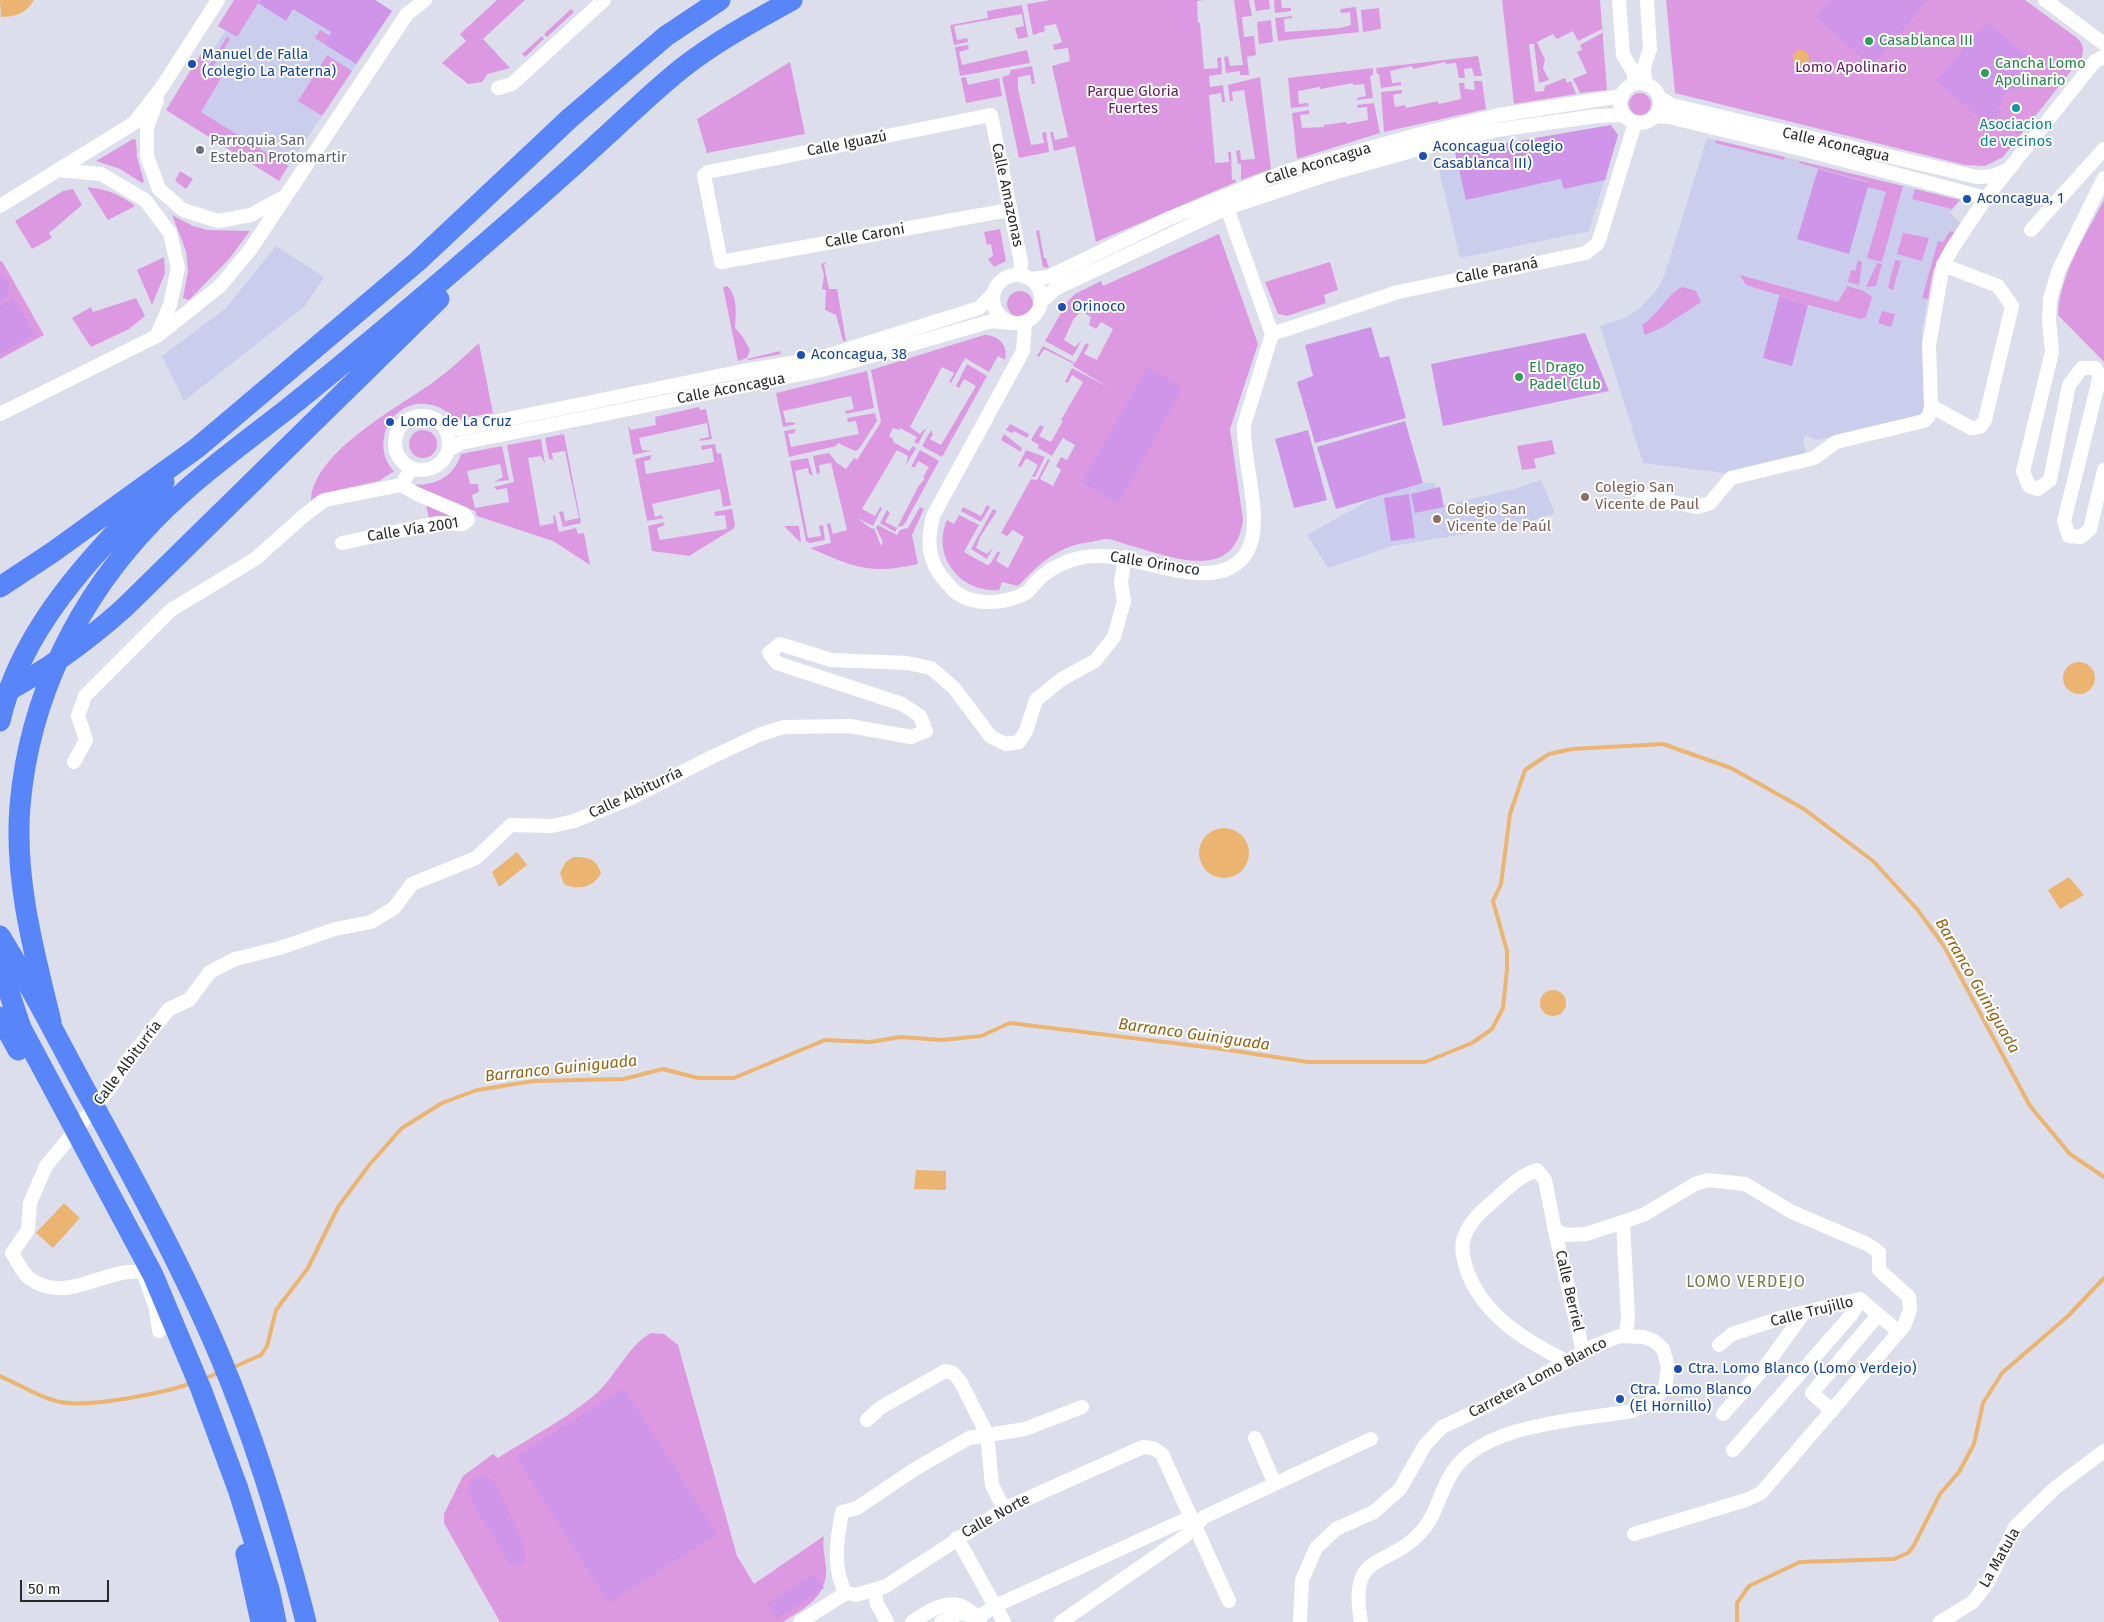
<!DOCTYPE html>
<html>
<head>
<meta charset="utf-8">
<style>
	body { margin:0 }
	#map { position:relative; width:2104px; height:1622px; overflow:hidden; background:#dcdeeb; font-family:"Fira Sans",sans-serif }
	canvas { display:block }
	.scale { position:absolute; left:20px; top:1580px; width:89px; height:22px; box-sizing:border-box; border:2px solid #292929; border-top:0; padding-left:6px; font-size:15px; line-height:18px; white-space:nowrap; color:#292929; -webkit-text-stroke:4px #fff; paint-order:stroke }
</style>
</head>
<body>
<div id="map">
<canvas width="2104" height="1622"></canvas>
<div class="scale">50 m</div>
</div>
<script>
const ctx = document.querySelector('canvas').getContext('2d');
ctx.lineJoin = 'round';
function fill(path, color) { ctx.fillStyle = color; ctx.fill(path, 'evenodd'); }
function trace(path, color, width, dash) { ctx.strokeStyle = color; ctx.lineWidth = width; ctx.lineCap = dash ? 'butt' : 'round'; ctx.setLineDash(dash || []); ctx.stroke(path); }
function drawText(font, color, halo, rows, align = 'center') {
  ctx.font = font + ' "Fira Sans",sans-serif'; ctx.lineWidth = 4; ctx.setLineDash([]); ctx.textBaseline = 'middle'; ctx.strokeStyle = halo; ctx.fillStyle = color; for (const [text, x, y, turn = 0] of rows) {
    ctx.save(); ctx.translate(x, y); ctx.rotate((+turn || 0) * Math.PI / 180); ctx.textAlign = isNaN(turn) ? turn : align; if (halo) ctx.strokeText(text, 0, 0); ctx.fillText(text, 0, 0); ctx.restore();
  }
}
fill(new Path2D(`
	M234 0H375L392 11 282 176 170 104 195 62 203 66 225 31 218 26Z
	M1611 125 1618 135 1589 231 1460 258 1439 170 1458 165 1455 152Z
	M1707 138 1960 200 1950 213 1963 225 1933 271 1922 330 1925 408 1917 419 1817 440 1805 435 1803 442 1807 456 1732 474 1643 463 1600 326 1625 318 1640 308 1659 287 1665 274Z
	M276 246 324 277 305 306 184 401 162 356 226 308Z
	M1541 480 1555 513 1520 525 1392 546 1328 568 1307 535 1371 499 1423 483H1435L1440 506 1511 490Z`), '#cbcded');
fill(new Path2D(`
	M234 0H260L237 37 218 26Z
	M497 0H525L483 39 510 68 488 74 482 82 468 84 442 63 466 41 460 34Z
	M1051 0H1204L1197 1 1198 23H1200L1204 69 1218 68 1217 58 1221 57 1222 74 1209 76 1210 87 1223 85 1225 102H1222L1221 93 1209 95 1215 163 1229 162 1228 152H1231L1232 180 1235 179 1236 182 1096 242 1075 146 1054 151 1050 132H1053L1055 140 1068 137 1052 66 1070 61 1068 48 1054 50 1053 45 1062 42 1056 24 1044 26 1045 31 1033 35 1027 4Z
	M1234 0H1249L1252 16 1242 17 1244 37 1254 36 1256 55 1247 57 1249 75H1240V71L1226 73 1224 57 1228 56 1230 66 1243 65Z
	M1254 0H1269L1270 9 1256 11Z
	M1274 0H1281L1282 8H1291V11L1275 13Z
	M1502 0H1600L1607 90 1580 93 1573 79 1587 73 1577 52 1582 50 1580 45 1602 33V29L1578 41 1573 31 1557 39 1553 34 1537 42 1545 60 1543 68 1549 80 1539 83 1534 44H1529L1535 92 1544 91 1545 86 1565 78 1567 83 1571 81 1576 94 1514 104Z
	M1666 0H2025L2077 38C2084 45 2084 48 2082 57L2003 157 1985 166 1965 165 1675 93Z
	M1022 5 1028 37 1018 39 1015 28 1024 26 1022 14 954 26 957 40 967 38 968 42 954 45 950 25 988 18 987 11Z
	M1356 7 1359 32 1278 41 1275 18 1292 16V18L1284 19 1285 32 1340 28 1351 25 1350 12 1341 13 1340 9Z
	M1379 8 1381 29 1363 32 1361 10Z
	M571 9 574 12 547 37 544 34Z
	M1271 20 1273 42 1259 44 1257 22Z
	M320 30 329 35 324 44 315 38Z
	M542 36 544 39 525 57 522 54Z
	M227 37 230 39 213 67 209 65Z
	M968 45 969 49 959 52 962 65 1027 50 1030 63 960 76 955 47Z
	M203 51 210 55 203 67 221 78 201 112 288 166 279 181 166 110Z
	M327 55 352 71 322 116 298 101Z
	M1478 56 1482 76H1474L1472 68 1464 69 1465 78H1459L1456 63 1446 64 1445 62 1413 69 1412 66 1390 71 1392 83 1401 82V85L1381 88 1379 74H1377L1376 68Z
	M790 62 805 134 707 153 697 119Z
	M1032 66 1035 83 1032 84 1030 75 1018 77V89L1031 145 1044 143 1042 133 1046 132 1049 152 1019 158 1002 77 1009 75 1011 70Z
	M1373 68V75L1370 76 1373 98 1357 100V98L1366 96 1364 84 1353 85V83L1320 89V87L1298 91 1299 104 1308 103 1309 106 1291 108 1288 78Z
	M966 77 968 85 999 78 1002 96 966 103 961 78Z
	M1260 77 1271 169 1241 180V164H1238L1236 151 1240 150 1241 160 1255 159 1244 90 1232 92 1233 101H1230L1228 85Z
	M1474 81H1482L1486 109 1384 132 1381 92 1402 90V93L1393 95 1395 107 1405 105 1406 108 1438 101 1439 104 1461 99 1459 83H1464L1465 89 1475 90Z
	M1629 104a11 11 0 1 1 22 0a11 11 0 1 1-22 0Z
	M1374 103 1380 133 1297 159 1292 113 1309 110V114L1300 115 1302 128 1324 127V125L1346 122 1347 124 1368 120 1367 107 1358 108 1357 105Z
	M133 139 136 140 137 157 144 181 142 183 120 169 96 161Z
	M1716 140 1785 157 1784 160 1715 143Z
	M1799 161 1903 186 1882 262 1867 258 1886 192 1868 187V182L1799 163Z
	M180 171 193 179 186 189 175 181Z
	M87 187C107 189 119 194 135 206L108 220Z
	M73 189 82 205 49 233 52 238 32 249 15 221 63 191Z
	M1915 189 1960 200 1952 209 1912 199Z
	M2104 200V362L2058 315C2060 274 2085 236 2104 200Z
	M172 215 193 226 208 230 250 231 229 259 189 300 183 298 188 271 186 251Z
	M1000 229 1006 261 994 267 988 259 993 256 991 244 987 245 984 232Z
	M1039 230 1044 258H1046L1049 268 1043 267 1036 231Z
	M1950 231 1957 233 1933 271 1928 299 1922 298 1938 241 1943 242Z
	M1903 233 1929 238 1922 261 1897 254Z
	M1219 234 1258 344 1230 429 1243 520C1234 586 1167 555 1125 544 1119 542 1112 539 1106 539 1101 539 1096 541 1091 542 1059 545 1040 563 1018 586L1002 582 999 590C960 593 931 556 947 520L954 524 959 515 979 525 964 552 987 565 990 564 998 551 1000 553 996 561 1008 568 1024 537 1013 530 1007 536 1001 533 1031 479 1037 480 1048 459 1050 460 1040 479 1053 486 1061 470 1056 466 1061 457 1067 460 1075 445 1063 438 1052 456 1038 448 1039 445 1031 440 1040 425 1044 427 1039 436 1051 442 1063 421 1061 420 1083 382 1072 375 1068 383 1065 382 1072 368 1110 388 1073 366 1074 364 1044 349 1039 357 1037 356 1043 346 1075 363 1086 343 1089 345 1084 354 1097 360 1113 329 1101 322 1096 329 1089 325 1091 317 1081 311 1073 320 1064 340 1075 347 1082 340 1073 356 1045 341 1068 301 1075 294 1101 281 1103 286Z
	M164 257 165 273 152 305 137 270Z
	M1858 260 1862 262 1859 285 1848 282 1851 270 1855 271Z
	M1895 260 1901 261 1893 290 1888 288Z
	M2 261 44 335 0 359V262Z
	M827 262 824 265 829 289H837L846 341H843L836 315 825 310 826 290 822 289 824 275 821 264Z
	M1330 262 1338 290 1324 295 1326 303 1287 316 1278 314 1265 282Z
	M1877 263 1882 264 1876 286 1866 287Z
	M1740 275 1838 302 1847 286 1864 291 1872 297 1866 317 1861 319 1779 297V295L1746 285Z
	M727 286C738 295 736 316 735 328L743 337 750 350 747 358 738 361 723 287Z
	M1682 287 1696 291 1701 302 1663 327 1645 335 1642 325C1658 315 1668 293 1682 287Z
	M1007 304a13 13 0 1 1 26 0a13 13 0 1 1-26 0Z
	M136 298 145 316 129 329 91 347 72 318 91 307 93 312Z
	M1882 311 1895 314 1891 327 1878 323Z
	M984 335C998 335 1009 345 1005 360L998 356 989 372 965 358 951 383 949 382 954 373 942 367 910 427 920 434 927 427 918 444 914 442 917 437 900 428 899 430 893 428 889 436 894 440 893 442 909 451 913 446 916 448 906 465 908 456 897 450 862 509 875 516 880 507 882 508 873 526 857 518 872 529 874 528 881 546 883 542 876 528 878 525 897 535 900 530 908 528 920 507 924 509 912 535 918 564C869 575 854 567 810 548L831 543 827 524 830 523 833 534 847 530 831 463 819 465 820 472 817 475 813 456 829 453 837 463 846 469 854 458 857 460 881 422 871 370Z
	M479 343 493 413 457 419C447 412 439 405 426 404 390 400 370 446 394 471L379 481 320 494 311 500C313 452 400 406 435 381 451 369 465 356 479 343Z
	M780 351 781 354 749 360 747 359Z
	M967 364 987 376 942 457 922 446 931 430 933 434 930 439 941 445 976 386 964 379 959 388 956 386Z
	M867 371 874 408 846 414 845 411 854 409 851 396 783 411 786 423 792 422 796 424 783 427 776 393Z
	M699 407 700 410 706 409 712 439 700 441V439L709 437 707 423 639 438 642 450 651 451 633 455 628 426 631 430 656 425 655 417Z
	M875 413 877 421 859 449 855 451 838 443 836 446 789 457 784 431 796 429 794 433 788 434 791 447 859 434 856 421 848 422 847 418Z
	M1010 424 1029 434 1027 438 1014 431 1012 433 1006 430Z
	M409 444a14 14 0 1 1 28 0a14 14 0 1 1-28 0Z
	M564 434 581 523 563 527 559 512 563 511 565 521 579 518 565 451 552 453 553 460 549 459 545 438Z
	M1004 434 1022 448 1021 452 1001 440Z
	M541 439 545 464 541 456 528 458 540 526 554 523 553 516 555 515 559 532 576 528 578 534 584 533 590 565 553 541 477 516 475 511 417 488 415 485C417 484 422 485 426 484 443 482 456 471 461 454L502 446 509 480 494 482 503 477 500 464 467 471 470 484H478L479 492 472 495 475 508 509 502 507 488 497 490 494 487 514 482 507 445Z
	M1552 440 1555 454 1534 459 1536 468 1522 470 1517 446Z
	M715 444 717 454 721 453 731 505 723 507 720 489 652 504 655 517 661 515 664 518 647 521 635 459 652 455 650 460 644 461 646 474 714 462 712 448 702 450 701 446Z
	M920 450 939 461 904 525 898 527 895 532 880 523 887 510 890 513 885 522 897 528 918 487 925 478 923 477 929 467 918 461 915 467H911Z
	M1026 450 1045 457 1035 477H1032L1038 465 1026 458 1021 467 1018 466Z
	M808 458 813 476 809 474 808 468 795 471 808 538 821 536 819 526 823 525 825 540 810 543 806 541 790 461Z
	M426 504 457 518 429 519Z
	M987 505 990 507 981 522 961 511 963 507 981 516Z
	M732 509 735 526 733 529 689 556 652 551 648 526 665 522 663 526 657 528 660 540 727 529 725 515 715 516 714 512Z
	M993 509 997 511 980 537 976 548 987 554 993 548 987 559 971 549Z
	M784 526H799L801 543Z
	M651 1333 664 1334 678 1345 737 1556 754 1584 824 1536C822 1547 825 1556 826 1567 828 1597 805 1608 783 1622H500L444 1523V1514L463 1476 493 1454 498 1458C529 1438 574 1415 600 1390 616 1374 632 1342 651 1333Z`), '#dc99e1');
fill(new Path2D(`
	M261 0H375L392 11 356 64 324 44 331 32 293 9 286 21 258 3Z
	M1830 0H1928L1872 66 1816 17Z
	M1987 22 2034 61 2028 67 2031 70 2026 76 2028 78 2015 93 2010 89 2002 98 2003 100 1997 107 2002 111 1995 120 1999 124 1994 130 1936 80Z
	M1611 125 1618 135 1605 180 1564 189 1561 179 1466 200 1455 152Z
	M1818 169 1869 183 1849 254 1797 239Z
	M0 274C12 281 12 295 0 302Z
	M1779 297 1808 305 1792 366 1763 358Z
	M14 298 35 335 0 354V306Z
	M1371 327 1380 358 1389 356 1406 418 1315 443 1297 382 1313 376 1305 345Z
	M1585 333 1609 391 1443 426 1431 364Z
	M1148 367 1183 388 1118 504 1082 482Z
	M1405 421 1423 483 1336 509 1317 447Z
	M1308 430 1327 500 1294 508 1275 439Z
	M1440 487 1444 507 1415 513 1411 494Z
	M1409 494 1415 538 1391 541 1384 498Z
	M624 1388 717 1534 609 1603 516 1457Z
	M479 1476 487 1477 495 1483 524 1544 525 1560 521 1565 510 1564 475 1507 467 1489 469 1483Z
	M814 1574 824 1588 776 1619 767 1604Z`), '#cf95e8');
fill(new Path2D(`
	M0 0H34C26 13 16 17 1 17Z
	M1793 58a8 8 0 1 1 16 0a8 8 0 1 1-16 0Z
	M2063 678a16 16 0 1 1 32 0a16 16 0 1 1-32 0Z
	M1199 853a25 25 0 1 1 50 0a25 25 0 1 1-50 0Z
	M517 852 527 865 499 887 492 872Z
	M573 857C588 857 596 858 601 873 594 887 578 891 564 884L560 873 565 863Z
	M2069 877 2084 895 2060 909 2048 890Z
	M1540 1003a13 13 0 1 1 26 0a13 13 0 1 1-26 0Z
	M916 1170 946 1171V1190L914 1189Z
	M64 1203 80 1218 53 1248 36 1233Z`), '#ebb471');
trace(new Path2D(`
	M232 1368 261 1355 267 1346 276 1310 308 1268 338 1207 370 1164 402 1128 442 1103 477 1090 534 1081 624 1079 663 1069 698 1078H734L825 1040 870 1042 900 1037 942 1040 981 1036 1010 1023 1222 1049 1308 1062H1425L1472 1043 1492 1029 1503 1008 1507 969V951L1493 901 1501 884 1510 814 1525 770 1549 754 1572 749 1663 744 1731 768 1804 809 1873 861 1917 909 1944 946 2030 1106 2070 1154 2104 1177
	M0 1376C19 1384 40 1398 60 1402 89 1408 164 1393 192 1383
	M204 1379 220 1372
	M1737 1622V1603L1749 1586 1800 1562 1894 1559 1908 1553 1913 1547 1940 1494 1959 1472 1974 1444 1983 1403 2002 1373 2068 1316 2104 1278`), '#ebb471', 4);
trace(new Path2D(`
	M1619 0 1623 55 1634 73V84
	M2045 0 2104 44
	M1620 103a20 20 0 1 1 40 0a20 20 0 1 1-40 0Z
	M1645 84 1644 67 1650 49 1647 0
	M498 88 512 84 604 0
	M1660 98 1672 105 1977 177 1993 176 2009 169
	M157 101 147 127V156L159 189 183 210 218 221 251 215 284 197
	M1656 116 1669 117 1805 150 1986 198
	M57 170 101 174 145 200 170 233 178 268 170 305 158 333
	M2104 178 2059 269 2050 299 2049 320 2052 352 2023 471 2029 486 2038 489 2050 480 2069 385 2082 368H2095L2100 376 2064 521 2069 536 2081 537 2090 529 2104 470
	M0 206 134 123 162 87 218 0
	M1009 210 721 262 704 175 708 172 991 115 1021 262 1020 275
	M2031 230 2104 149
	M993 299a24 24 0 1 1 48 0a24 24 0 1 1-48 0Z
	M1031 279 1048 277 1170 218 1287 171 1424 133 1499 115 1622 96
	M1041 302 1055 289 1227 208 1326 175 1429 146 1497 130 1597 116 1624 115
	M1025 322 1023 351 933 516C927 542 927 561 946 582 950 586 955 593 960 595 978 606 1007 603 1026 593 1031 590 1034 583 1039 579 1054 565 1076 556 1097 556 1140 554 1219 598 1247 552 1265 522 1242 460 1244 425L1272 334 1227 208
	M1272 334 1398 292 1586 253 1597 244 1600 237 1635 123
	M1931 406 1971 428 1980 427 1985 420 2012 306 1998 286 1943 265
	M0 414 157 336 220 286 250 250 407 14 425 0
	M395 443a27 27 0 1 1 54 0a27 27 0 1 1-54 0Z
	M443 426 459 429 738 372 820 358 979 308 993 294
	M448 450 461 443 822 370 992 321 1012 323
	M1643 497 1698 507 1710 503 1731 478 1814 458 1836 442 1924 421 1929 416 1931 406 1929 345 1943 265 1953 247 1986 198 2095 61 2104 57
	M342 543 437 523 463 524 468 520 464 514 417 494 401 485
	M74 762 86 740 78 716 85 696 171 610 255 559 307 513 325 500 401 485 412 468
	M1623 1222 1628 1318 1626 1335
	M1555 1231 1583 1352
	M159 1331 156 1308 143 1272C104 1267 66 1306 29 1278 22 1273 17 1260 12 1253L28 1230 30 1203 46 1166 111 1087 128 1060 169 1009 189 1000 210 972 235 959 280 948 335 929 371 922 394 908 412 884 476 858 511 825 552 826 574 821 629 799 712 757 761 734 784 727 850 726 911 737 926 731 920 716 902 704 777 663 769 653 780 644 831 660 907 663 931 668 954 688 991 737 1006 744 1019 742 1026 731 1036 700 1062 679 1095 661 1114 637 1124 601 1121 582 1125 557
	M1719 1345 1732 1334 1784 1317 1860 1299 1899 1332
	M1566 1361C1524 1340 1482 1315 1466 1268 1463 1257 1460 1246 1465 1235 1470 1221 1480 1213 1491 1203 1505 1191 1518 1176 1537 1170L1545 1180 1555 1231 1568 1235 1586 1234 1623 1222 1645 1214 1695 1184 1708 1180 1745 1184 1792 1212 1867 1244 1879 1252V1270L1909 1297 1910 1310 1904 1326 1761 1493 1746 1500 1634 1534
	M1832 1411 1812 1393 1878 1315
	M1723 1414 1764 1368 1804 1313
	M867 1420 880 1408 945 1371 953 1373 960 1381 987 1434 992 1485 1004 1509
	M1255 1438 1274 1482
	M1733 1450 1852 1314 1860 1299
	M957 1538 1004 1622
	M875 1591 877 1604 887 1622
	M846 1593 856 1595 886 1586 1004 1509 1143 1447 1153 1448 1162 1454 1229 1601
	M846 1593C832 1570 837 1538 842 1512L857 1508 915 1469 969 1438 1025 1429 1082 1407
	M977 1618 995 1606 1182 1521 1194 1525
	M800 1622 846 1593
	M912 1622C936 1606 959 1592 980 1622
	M941 1622 960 1613 973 1616
	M1061 1622 1185 1536 1204 1517 1371 1439
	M1300 1622 1302 1580 1316 1548 1336 1529 1374 1512 1400 1489 1425 1445 1442 1427 1491 1404 1594 1346 1620 1336 1644 1337 1654 1341 1663 1349 1668 1367 1665 1388 1647 1405 1632 1411C1580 1420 1485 1423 1453 1471 1440 1490 1437 1515 1421 1532 1387 1570 1348 1549 1361 1622
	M1940 1622 1973 1602 1988 1582 2015 1527 2055 1488 2104 1451`), '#fff', 14);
trace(new Path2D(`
	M0 587 53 552 197 448 418 261 570 118 666 36 720 0
	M0 695C46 671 86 642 124 608L439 299
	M0 721C22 624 97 551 164 482
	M0 936C32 987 59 1042 88 1095 135 1181 183 1268 221 1359 257 1444 283 1532 306 1622
	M0 965 21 1028 153 1275 201 1389 238 1489 269 1589 276 1622
	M0 1017 18 1050
	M51 1022C34 952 14 879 20 806 29 697 79 597 154 520 194 479 241 445 286 410 340 367 392 323 445 278 495 235 545 192 594 147 623 121 651 93 681 69 715 42 754 21 792 0
	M246 1554 261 1622`), '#5886f9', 21);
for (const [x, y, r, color] of [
	[1869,41,5,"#2e9e5b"],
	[192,64,5,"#1a4fb4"],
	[1985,73,5,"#2e9e5b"],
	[2016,108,5,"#0f9aa8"],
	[200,150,5,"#6b7280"],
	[1423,156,5,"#1a4fb4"],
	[1967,199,5,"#1a4fb4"],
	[1062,307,5,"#1a4fb4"],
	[801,355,5,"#1a4fb4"],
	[1519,377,5,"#2e9e5b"],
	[390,422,5,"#1a4fb4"],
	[1585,497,5,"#8d6e63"],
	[1437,519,5,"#8d6e63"],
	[1678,1369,5,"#1a4fb4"],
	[1620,1399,5,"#1a4fb4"]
]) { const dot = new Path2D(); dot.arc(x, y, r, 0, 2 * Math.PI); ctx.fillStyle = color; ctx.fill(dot); trace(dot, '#fff', 2); }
drawText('15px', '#27864d', '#fff', [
	["Casablanca III",1879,41],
	["Cancha Lomo",1995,64],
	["Apolinario",1995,81],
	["El Drago",1529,368],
	["Padel Club",1529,385]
], 'left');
drawText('15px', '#164399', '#fff', [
	["Manuel de Falla",202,55],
	["(colegio La Paterna)",202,72],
	["Aconcagua (colegio",1433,147],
	["Casablanca III)",1433,164],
	["Aconcagua, 1",1977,199],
	["Orinoco",1072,307],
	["Aconcagua, 38",811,355],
	["Lomo de La Cruz",400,422],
	["Ctra. Lomo Blanco (Lomo Verdejo)",1688,1369],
	["Ctra. Lomo Blanco",1630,1390],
	["(El Hornillo)",1630,1407]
], 'left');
drawText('15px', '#641c5f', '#fff', [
	["Lomo Apolinario",1851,68],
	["Parque Gloria",1133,92],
	["Fuertes",1133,109]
]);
drawText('15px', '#0d838f', '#fff', [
	["Asociacion",2016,125],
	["de vecinos",2016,142]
]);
drawText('15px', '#5b616d', '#fff', [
	["Parroquia San",210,141],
	["Esteban Protomartir",210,158]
], 'left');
drawText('15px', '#292929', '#fff', [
	["Calle Iguazú",847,144,-11],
	["Calle Aconcagua",1836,145,13],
	["Calle Aconcagua",1318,164,-17],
	["Calle Amazonas",1007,195,78],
	["Calle Caroni",865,236,-10],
	["Calle Paraná",1497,271,-11],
	["Calle Aconcagua",731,389,-11],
	["Calle Vía 2001",413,530,-9],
	["Calle Orinoco",1155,564,9],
	["Calle Albiturría",636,793,-25],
	["Calle Albiturría",128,1063,-53],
	["Calle Berriel",1569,1291,77],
	["Calle Trujillo",1812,1312,-14],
	["Carretera Lomo Blanco",1538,1378,-28],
	["Calle Norte",996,1516,-29],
	["La Matula",2000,1558,-60]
]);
drawText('15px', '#785e54', '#fff', [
	["Colegio San",1595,488],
	["Vicente de Paul",1595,505],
	["Colegio San",1447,510],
	["Vicente de Paúl",1447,527]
], 'left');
drawText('italic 16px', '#966411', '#fff', [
	["Barranco Guiniguada",1977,986,60],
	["Barranco Guiniguada",1194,1035,8],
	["Barranco Guiniguada",561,1069,-6]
]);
ctx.letterSpacing = '1px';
drawText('16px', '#74794b', '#fff', [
	["LOMO VERDEJO",1746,1283]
]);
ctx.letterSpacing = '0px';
</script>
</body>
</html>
